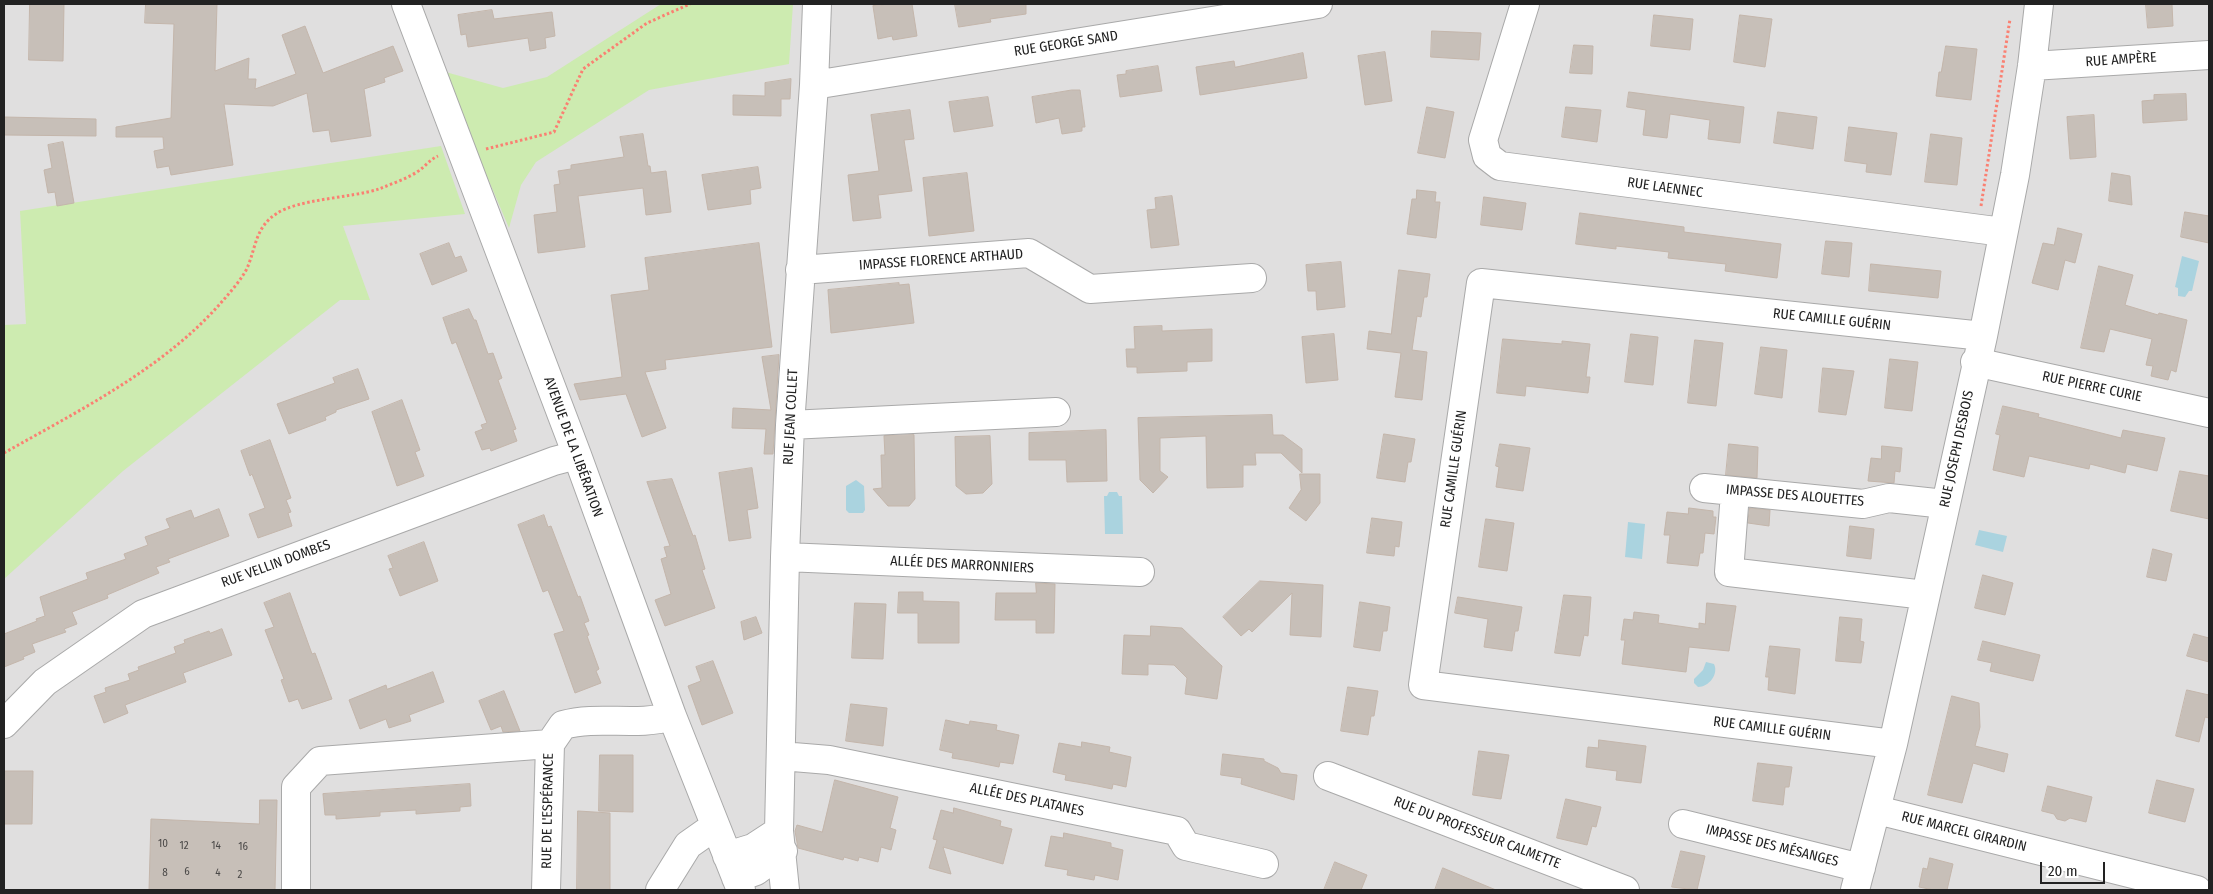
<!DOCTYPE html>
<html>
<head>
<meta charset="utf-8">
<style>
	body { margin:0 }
	#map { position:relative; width:2213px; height:894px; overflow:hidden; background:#f2efe9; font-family:"Fira Sans Condensed",sans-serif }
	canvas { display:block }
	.frame { position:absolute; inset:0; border:5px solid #222; pointer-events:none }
	.scale { position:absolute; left:2040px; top:862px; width:65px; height:22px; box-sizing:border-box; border:2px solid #222; border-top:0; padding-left:6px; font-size:15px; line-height:18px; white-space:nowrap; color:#222; -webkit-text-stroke:4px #fff; paint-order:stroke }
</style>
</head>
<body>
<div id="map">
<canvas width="2213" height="894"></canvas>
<div class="frame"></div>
<div class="scale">20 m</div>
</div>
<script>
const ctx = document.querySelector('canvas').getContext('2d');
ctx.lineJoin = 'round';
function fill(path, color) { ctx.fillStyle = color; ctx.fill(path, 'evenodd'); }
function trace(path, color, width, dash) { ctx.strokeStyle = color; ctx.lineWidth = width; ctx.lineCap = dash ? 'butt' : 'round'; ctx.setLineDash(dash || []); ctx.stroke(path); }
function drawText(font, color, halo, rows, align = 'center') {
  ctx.font = font + ' "Fira Sans Condensed",sans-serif'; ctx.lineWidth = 5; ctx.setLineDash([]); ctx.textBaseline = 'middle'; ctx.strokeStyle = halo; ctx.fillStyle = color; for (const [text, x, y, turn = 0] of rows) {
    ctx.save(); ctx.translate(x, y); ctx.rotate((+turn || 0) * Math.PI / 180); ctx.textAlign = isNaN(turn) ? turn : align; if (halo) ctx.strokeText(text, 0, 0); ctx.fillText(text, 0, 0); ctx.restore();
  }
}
fill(new Path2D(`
	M4 4H2209V890H4Z`), '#e0dfdf');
fill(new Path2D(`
	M661 4H793L789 64 649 90 536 162 521 185 509 228 442 71 503 88 547 77Z
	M441 146 465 214 343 226 370 300H340L123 471 4 579V325L26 324 20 211Z`), '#cdebb0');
fill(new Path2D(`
	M2182 256 2199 261 2192 291H2189L2185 297 2178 296V288L2175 287Z
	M856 480 864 486 865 510 863 513H849L846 510V486Z
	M1109 492H1117L1119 496H1122L1123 534H1105L1104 496H1107Z
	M1628 522 1645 524 1642 559 1625 557Z
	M1979 530 2007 536 2003 552 1975 545Z
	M1706 662 1714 664C1719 674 1709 687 1698 687L1694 683V679L1703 670Z`), '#aad3df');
const building = new Path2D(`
	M30 4H64L63 61 29 60Z
	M146 4H217L215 71 249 58 248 79H256L255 89 296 74 282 35 305 26 323 73 393 46 403 71 384 78 385 82 364 89 371 136 331 142 329 130 313 132 307 93 273 106 224 104 233 165 171 175 169 166 157 168 154 151 164 149 163 137H116V127L171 118 174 24 145 23Z
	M890 4H912L917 36 893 40 892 36 878 39 873 6Z
	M955 4H1026V14L990 19 991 22 959 27Z
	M2146 4H2172L2173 26 2148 28Z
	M492 10 494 19 552 12 555 36 545 38 546 48 530 51 528 38 468 47 466 34 461 35 458 15Z
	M1654 15 1693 19 1690 50 1651 46Z
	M1740 15 1772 19 1765 67 1734 62Z
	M1432 31 1481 33 1479 60 1431 57Z
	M1574 45 1593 46 1592 74 1570 73Z
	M1946 46 1977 49 1971 100 1936 96 1939 72H1941Z
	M1385 52 1392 101 1365 105 1358 56Z
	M1303 53 1307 78 1200 95 1196 67 1234 61 1235 67Z
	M1158 66 1162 91 1120 97 1117 75 1126 74V71Z
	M791 79 790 99H781V116L733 115V95L765 96V83Z
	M1072 90H1080L1085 127H1082V131L1062 134 1059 118 1036 123 1032 97Z
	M1629 92 1744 107 1740 143 1708 139 1710 120 1670 114 1667 138 1643 135 1646 110 1627 107Z
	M2186 94 2187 120 2143 123 2142 101 2154 100V95Z
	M988 97 993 126 954 132 949 102Z
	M1427 107 1454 112 1445 158 1418 153Z
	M1566 107 1601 110 1597 142 1562 137Z
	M910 110 914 139 904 140 912 191 878 195 881 218 853 221 848 175 879 171 871 115Z
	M1778 112 1817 117 1813 149 1774 143Z
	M2094 115 2096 157 2070 159 2067 117Z
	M4 117 96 119V136L4 135Z
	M1849 127 1897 133 1891 175 1866 172 1867 164 1845 161Z
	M643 134 648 166H650L651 173 666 171 671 212 646 215 643 188 578 196 585 247 538 253 534 215 557 212 554 185 560 184 558 171 571 169V165L624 157 620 137Z
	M1931 134 1962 138 1957 185 1925 182Z
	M63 142 74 203 57 206 55 192 48 193 44 170 52 168 48 145Z
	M758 167 761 188 750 190 751 204 708 210 702 175Z
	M967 173 974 231 929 236 923 178Z
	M2112 173 2130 176 2132 205 2109 201Z
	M1417 190 1436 192 1435 202H1440L1436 238 1407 234 1412 199H1416Z
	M1172 196 1179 245 1151 248 1147 210 1156 209 1155 198Z
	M1484 197 1526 203 1522 230 1481 225Z
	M2185 212 2209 216V243L2181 237Z
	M1580 213 1684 227V232L1781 244 1777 278 1725 271 1726 264 1668 258 1669 252 1616 246V249L1576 244Z
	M2058 228 2082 234 2075 263 2065 260 2058 290 2032 283 2043 243 2054 245Z
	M1826 241 1852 243 1849 277 1822 274Z
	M449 243 455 258 461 256 467 271 432 285 420 254Z
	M759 243 772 347 665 360 666 369 645 372 666 428 642 437 626 394 580 400 574 384 622 377 611 295 649 290 645 258Z
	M1341 262 1345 307 1317 310 1316 291H1308L1306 265Z
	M1871 264 1941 271 1938 298 1869 291Z
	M2099 266 2133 275 2125 305 2158 315 2159 313 2187 320 2176 372 2171 370 2168 380 2151 376 2153 366 2146 365 2152 339 2110 329 2104 352 2081 348Z
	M1399 270 1430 274 1427 297H1424L1421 317 1417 316 1412 350 1427 352 1422 400 1395 397 1401 353 1367 349 1369 331 1391 334Z
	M899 283V285L909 284 914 323 831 333 828 290Z
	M469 309 474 320H476L488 354 493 353 502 378 498 380 516 429 513 430 517 441 491 451 490 448 482 450 475 432 483 429 481 425 487 423 456 342 452 344 443 318Z
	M1162 326V331L1212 329V361L1187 362V371L1137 373V367H1127L1126 349H1135L1134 327Z
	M1334 334 1338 380 1306 383 1302 337Z
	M1631 334 1658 337 1653 385 1625 382Z
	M1503 339 1562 344V341L1590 344 1586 377H1590L1588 393 1526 386 1525 396 1497 393Z
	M1695 340 1723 343 1716 406 1688 403Z
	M1761 347 1787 350 1782 398 1755 394Z
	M779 355 773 454H764L766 429 732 428 733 408 771 410 762 357Z
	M1890 359 1918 362 1912 411 1885 408Z
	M1823 368 1854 371 1846 415 1819 412Z
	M358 369 369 399 336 410V412L325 417 326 420 289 434 277 404 335 383 333 378Z
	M402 400 420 450 415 452 424 476 397 486 372 412Z
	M2003 406 2039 414 2038 417 2121 438 2123 430 2165 438 2157 471 2127 464 2125 473 2090 464 2089 469 2029 456 2024 477 1993 470 2000 435 1996 434Z
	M1272 415 1273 435H1283L1302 449V473L1281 453H1255L1256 465H1243V487L1207 488 1206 436 1160 438V471L1168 477 1153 493 1140 480 1138 418Z
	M1106 430 1107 481 1067 482 1066 460H1029V433Z
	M1384 434 1415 439 1411 462H1408L1405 482 1377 478Z
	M914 435 915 499 909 506H888L873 489 882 488 881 455H885L884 436Z
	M990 436 992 484 983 493 966 494 956 486 955 437Z
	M270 440 291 498 286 500 291 512 288 513 292 526 258 538 249 514 265 508 252 474 250 476 241 451Z
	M1500 444 1530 448 1523 491 1496 487 1499 467 1496 466Z
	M1729 444 1758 447 1757 478 1726 475Z
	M1882 446 1902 448 1900 472 1895 471 1894 483 1868 481 1871 458 1881 459Z
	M752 468 758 508 747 510 751 538 729 541 719 473Z
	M2180 471 2209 476V519L2171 511Z
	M1300 474H1320V503L1306 521 1289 508 1301 490Z
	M672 479 693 536 695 535 705 569 702 570 715 608 665 626 655 600 671 594 661 559 667 557 664 547 670 546 647 482Z
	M1689 508 1713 511V517H1716L1714 534 1705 533 1703 553H1700L1698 566 1667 563 1670 535H1664L1667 512 1688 514Z
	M1750 508 1770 510 1769 526 1748 523Z
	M219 509 229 536 168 559 170 562 156 567 159 573 107 595 108 598 72 612 77 624 64 629 66 632 32 644 35 652 23 657 24 659 4 667V634L37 621 36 619 45 616 40 597 88 579 86 573 126 559 124 554 148 545 145 537 170 528 166 519 191 510 194 518Z
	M544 515 548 527 551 526 578 597 580 596 589 621 584 623 589 635 587 636 599 669 596 671 601 683 575 693 554 634 564 631 548 590 543 592 518 525Z
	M1372 518 1402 522 1399 547 1395 546 1394 556 1367 553Z
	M1486 519 1514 523 1507 571 1479 567Z
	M1850 526 1874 529 1871 559 1847 556Z
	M424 542 438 581 400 596 389 569 393 568 388 556Z
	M2153 549 2172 554 2166 581 2147 577Z
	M1983 575 2013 583 2005 615 1975 608Z
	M1260 581 1323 585 1321 637 1290 635 1292 593 1252 632 1249 629 1241 636 1223 617Z
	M1036 583 1055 584 1054 633H1036V620H995L996 593H1036Z
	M899 592H923V601L959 602V643H918V613H898Z
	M290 593 312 654 315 653 332 699 302 709 298 699 289 702 281 680 284 679 265 630 274 627 264 603Z
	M1564 595 1591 597 1588 636 1584 635 1580 656 1555 653Z
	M1458 597 1522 607 1518 631H1515L1512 651 1484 647 1488 619 1455 613Z
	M1360 602 1390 607 1387 631H1383L1380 651 1354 647Z
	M855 603 886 604 883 659 852 658Z
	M1707 603 1736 606 1729 651 1689 647 1686 672 1622 664 1625 640H1621L1624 619 1633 620 1634 612 1659 615 1658 623 1699 629V623L1705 624Z
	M756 617 762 633 744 640 741 622Z
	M1840 617 1862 619 1860 641 1864 642 1861 663 1836 661Z
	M1151 626 1182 628 1222 666 1217 699 1185 694 1187 678 1174 665 1148 664V675L1122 674 1124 635 1150 636Z
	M222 629 232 655 183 673 186 682 125 705 128 713 104 723 94 696 106 692 105 688 130 680 128 674 139 670 138 667 176 653 174 647 185 643 184 640 209 631 210 633Z
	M2194 634 2209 638V662L2187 656Z
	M1983 641 2040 655 2033 681 1990 671 1992 663 1978 660Z
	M1770 646 1800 649 1795 694 1768 690 1769 677H1766Z
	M713 661 733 713 702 725 688 686 701 681 696 667Z
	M433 672 444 702 409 715 411 721 389 728 386 719 360 729 349 700 386 685 387 689Z
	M1348 687 1378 691 1374 716H1371L1368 735 1341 731Z
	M2187 690 2209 695V718L2205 717 2199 742 2176 736Z
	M504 691 520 731 503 732 501 726 491 730 479 701Z
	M1952 696 1979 703 1980 727 1975 746 2008 754 2004 772 1973 763 1962 803 1928 795Z
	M851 704 887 708 883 746 846 741Z
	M946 720 969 725 970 721 997 725 996 730 1019 735 1013 764 1000 762 999 767 970 761 952 758 953 753 940 750Z
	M1599 740 1646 746 1641 783 1616 780 1617 771 1586 767 1588 747 1598 748Z
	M1082 742 1110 747 1109 752 1131 757 1126 787 1113 784 1112 789 1088 784 1065 780 1066 775 1053 772 1059 743 1081 747Z
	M1479 751 1509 755 1501 799 1473 795Z
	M1223 754 1264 759V761L1278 768 1281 773 1297 775 1294 800 1241 784 1242 778 1221 775Z
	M600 755H633V812L599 811Z
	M1758 763 1792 767 1789 787H1785L1783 805 1753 801Z
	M5 771H33L32 824H4Z
	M835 780 898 797 890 828 896 830 891 850 881 847 878 862 859 857 858 861 844 857 843 860 798 848 795 831 797 825 822 832Z
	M2157 780 2194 789 2185 822 2149 813Z
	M470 784 471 806 460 807V811L416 814V810L380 812V816L336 819V815H325L323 794Z
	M2048 786 2092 797 2086 822 2070 818 2065 821 2057 819 2054 814 2042 811Z
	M1566 799 1601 807 1596 827 1592 826 1587 845 1557 838Z
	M260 800H277L275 890H149L151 819 259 824Z
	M954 808 1001 821 1000 826 1012 829 1003 864 943 847 951 874 929 868 937 840 933 839 941 810 953 813Z
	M578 811 610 813V890H577Z
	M1064 833 1111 843V847L1123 850 1118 880 1095 875 1094 880 1067 875 1068 870 1045 866 1051 836 1063 838Z
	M1681 851 1705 856 1697 890 1672 887Z
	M1930 858 1953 864 1947 890H1934L1919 887 1923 868 1927 869Z
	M1335 862 1367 875 1361 890H1324Z
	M1443 868 1496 890H1435Z`);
fill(building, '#c7bfb8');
trace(building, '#c4b6ab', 1);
const minor = new Path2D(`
	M406 4 577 455 672 716 741 890
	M1525 4 1483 140 1487 156 1500 166 2003 232
	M2032 66 2209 55
	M814 85 1318 4
	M800 270 1029 253 1090 289 1252 278
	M1975 362 2209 413
	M790 425 1056 412
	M1704 488 1863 504 1889 498 1945 504
	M1734 506 1729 572 1925 595
	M785 557 1140 572
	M4 724 45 682 143 614 554 461 577 455
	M1893 744 1423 685 1481 283 1983 336
	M781 756 829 760 1177 831 1186 846 1264 864
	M1328 776 1625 890
	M1877 810 2197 890
	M1683 824 1861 868
	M727 856 753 848 779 831
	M736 878 756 871 783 851
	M296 890V787L320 761 550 744
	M546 890 550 744 563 725C600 715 636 727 672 716
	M660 890 688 845 715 826
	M785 890 779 831 785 557 790 425 814 85 817 4
	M1855 890 1893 744 1983 336 2015 175 2032 66 2039 4`);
trace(minor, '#a9a9a9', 30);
trace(new Path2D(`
	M486 149 554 132 583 69 647 23 690 4
	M1981 206 2010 19
	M4 453C78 411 161 370 219 305 227 296 244 277 248 266 256 246 256 227 276 214 297 199 351 198 379 189 391 184 406 179 417 172 425 167 429 160 438 156`), '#fa8072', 3, [2.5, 2.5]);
trace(minor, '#fff', 28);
drawText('11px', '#4b4948', null, [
	["10",163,844],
	["12",184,846],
	["14",216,846],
	["16",243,847],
	["6",187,872],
	["8",165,873],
	["4",218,873],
	["2",240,875]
]);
drawText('14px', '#222', '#fff', [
	["RUE GEORGE SAND",1066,44,-9],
	["RUE AMPÈRE",2121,60,-4],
	["RUE LAENNEC",1665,188,8],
	["IMPASSE FLORENCE ARTHAUD",941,260,-4],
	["RUE CAMILLE GUÉRIN",1832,320,6],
	["RUE PIERRE CURIE",2092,387,12],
	["RUE JEAN COLLET",791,417,-87],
	["AVENUE DE LA LIBÉRATION",573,447,70],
	["RUE JOSEPH DESBOIS",1957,449,-78],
	["RUE CAMILLE GUÉRIN",1454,469,-82],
	["IMPASSE DES ALOUETTES",1795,496,5],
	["RUE VELLIN DOMBES",276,564,-20],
	["ALLÉE DES MARRONNIERS",962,565,3],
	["RUE CAMILLE GUÉRIN",1772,729,7],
	["ALLÉE DES PLATANES",1027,800,12],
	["RUE DE L'ESPÉRANCE",548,811,-89],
	["RUE MARCEL GIRARDIN",1964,832,14],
	["RUE DU PROFESSEUR CALMETTE",1477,833,21],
	["IMPASSE DES MÉSANGES",1772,846,14]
]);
</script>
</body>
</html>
